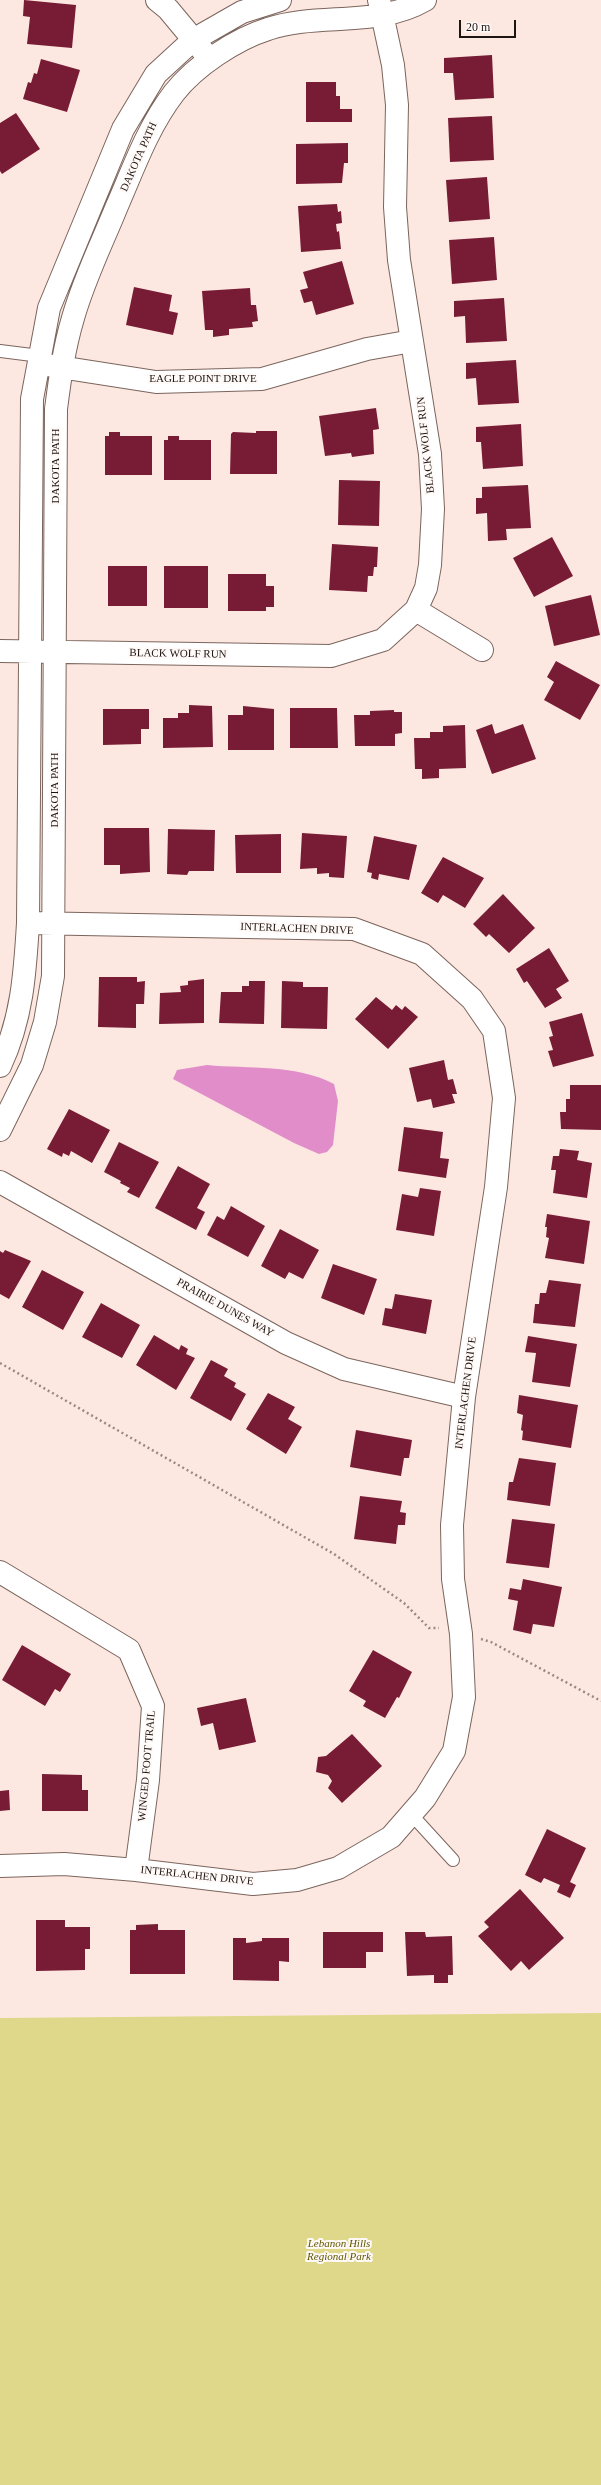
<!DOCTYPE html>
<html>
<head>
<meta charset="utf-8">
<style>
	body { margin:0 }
	#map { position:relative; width:601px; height:2485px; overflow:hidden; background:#fde8e1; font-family:"Times New Roman",serif }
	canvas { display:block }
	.scale { position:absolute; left:459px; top:20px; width:57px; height:18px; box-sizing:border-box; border:2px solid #1d1511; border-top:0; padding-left:5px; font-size:12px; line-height:14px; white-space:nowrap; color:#1d1511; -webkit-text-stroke:3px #fff9f7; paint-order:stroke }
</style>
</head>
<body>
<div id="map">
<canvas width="601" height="2485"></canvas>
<div class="scale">20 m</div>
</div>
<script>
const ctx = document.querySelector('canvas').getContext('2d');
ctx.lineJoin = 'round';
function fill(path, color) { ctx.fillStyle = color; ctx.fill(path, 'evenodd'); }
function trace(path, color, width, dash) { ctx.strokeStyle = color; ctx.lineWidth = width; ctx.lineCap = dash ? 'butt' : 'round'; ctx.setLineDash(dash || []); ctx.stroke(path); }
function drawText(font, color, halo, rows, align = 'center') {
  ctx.font = font + ' "Times New Roman",serif'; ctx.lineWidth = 4; ctx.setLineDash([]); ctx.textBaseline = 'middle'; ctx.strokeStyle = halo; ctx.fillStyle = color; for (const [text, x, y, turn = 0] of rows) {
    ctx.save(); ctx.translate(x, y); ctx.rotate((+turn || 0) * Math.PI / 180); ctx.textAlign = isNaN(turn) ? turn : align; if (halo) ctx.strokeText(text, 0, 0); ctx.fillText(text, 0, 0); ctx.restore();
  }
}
fill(new Path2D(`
	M601 2013V2485H0V2018Z`), '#dfd88a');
fill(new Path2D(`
	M207 1065C249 1069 296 1064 334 1084L338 1101 333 1145 327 1152 319 1154 294 1143 173 1079 177 1070Z`), '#e18dca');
fill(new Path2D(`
	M24 0 76 5 72 48 27 44 30 17 23 16Z
	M492 55 494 98 455 100 453 73H444V58Z
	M41 59 80 70 67 112 23 99 28 82 31 83 34 73 37 74Z
	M306 82H336V96H340V109H352V122H306Z
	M16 113 40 149 2 174 0 171V123Z
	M492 116 494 160 450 162 448 118Z
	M348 143V163H344L342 183 296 184V144Z
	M487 177 490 219 449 222 446 180Z
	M337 204 338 212 341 211 342 223 336 224 337 232 339 231 341 249 301 252 298 206Z
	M494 237 497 280 452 284 449 240Z
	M342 261 354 304 316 315 312 301 304 303 300 290 308 288 303 272Z
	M134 287 172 295 169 311 178 313 173 335 126 325Z
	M250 288 251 305H256L258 321 252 322 253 327 229 329V335L213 337V330H205L202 291Z
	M504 298 507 341 466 343 465 316 454 317V301Z
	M516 360 519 403 478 405 476 378 466 379V363Z
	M376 408 379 429 373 430 374 454 352 457 351 453 325 456 319 416Z
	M521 424 523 466 483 469 481 442H476V427Z
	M256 431H277V474H230L231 434 233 432 256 433Z
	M109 432H120V436H152V475H105V436H109Z
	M168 436H179V440H211V480H164V440H168Z
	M339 480 380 481 379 526 338 525Z
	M528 485 531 528 506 529 507 540 488 541 487 513 476 514V498H482V487Z
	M552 537 573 576 534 597 513 558Z
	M332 544 378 547 377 567H374L373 576H368L367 592 329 590Z
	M108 566H147V606H108Z
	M164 566H208V608H164Z
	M228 574H266V586H274V607H266V611H228Z
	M591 595 600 635 554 646 545 606Z
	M556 661 600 685 580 720 544 700 554 682 547 677Z
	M189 705 212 706 213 747 163 748V718H178V713H189Z
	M243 706 274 709V750H228V715H243Z
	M290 708H337L338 748H290Z
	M103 709H149V729H141V744L103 745Z
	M394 710V712H402V733L395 734V746H355L354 715H370V711Z
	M492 724 495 734 523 724 536 759 492 774 476 730Z
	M465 725 466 768 439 769V778L422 779V769H415L414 738H430V732H443V726Z
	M104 828H149L150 872 120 874V865H104Z
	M168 829 215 830 214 871H189L187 875 167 874Z
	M302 833 347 836 344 878 329 877V873L317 874V868L300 869Z
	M281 834V873H236L235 835Z
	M374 836 417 845 409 880 379 874 378 880 371 878 372 873 367 872Z
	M443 857 484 878 465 908 443 895 438 903 421 893Z
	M503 894 535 928 509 953 489 934 486 937 473 924Z
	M549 948 569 981 556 989 562 998 545 1008 527 981 524 983 516 969Z
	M99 977H137V982L145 981 144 1004H136V1028L98 1027Z
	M204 979V1023L159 1024 160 993 181 992 180 986 188 985V981Z
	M249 981H265L264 1024 219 1023 221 992H242V986H249Z
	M282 981 303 982V987H328L327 1029 281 1028Z
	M376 997 392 1010 396 1005 402 1010 405 1006 418 1017 388 1049 355 1019Z
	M582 1013 594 1056 553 1067 548 1051 553 1050 549 1037 553 1036 549 1022Z
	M444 1060 448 1080 453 1079 457 1094H452L455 1103 433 1108 431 1099 417 1102 409 1068Z
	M570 1085H601V1130L561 1129 560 1112H566V1099H570Z
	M69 1109 110 1130 92 1163 71 1151 69 1156 63 1153 62 1157 47 1149Z
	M404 1127 443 1132 440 1158 449 1159 446 1178 398 1171Z
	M119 1142 159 1162 139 1198 127 1192 130 1188 120 1183 121 1181 104 1172Z
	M560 1149 579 1151 577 1160 592 1163 587 1198 553 1193 556 1170H551L553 1156H559Z
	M178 1166 210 1184 197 1208 205 1212 196 1230 155 1208Z
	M420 1188 441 1191 434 1236 396 1230 402 1194 418 1197Z
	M231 1206 265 1226 248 1257 207 1235 217 1216 224 1220Z
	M547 1214 590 1221 584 1264 545 1258 549 1238 546 1237 547 1227H545Z
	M280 1229 319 1250 303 1279 289 1272 285 1279 261 1266Z
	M5 1250 31 1261 9 1299 0 1294V1251L3 1253Z
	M333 1264 377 1279 364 1315 321 1298Z
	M42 1270 84 1292 63 1330 22 1307Z
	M549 1280 581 1284 575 1327 533 1323 535 1304H539L540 1293H546Z
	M395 1294 432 1300 426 1334 382 1325 385 1308 392 1309Z
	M101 1303 140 1325 122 1358 82 1337Z
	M154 1335 179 1350 181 1345 188 1349 186 1354 195 1358 176 1390 136 1365Z
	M528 1336 577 1344 570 1387 532 1382 536 1353 525 1352Z
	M211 1360 228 1369 224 1376 236 1383 234 1387 246 1394 231 1421 190 1398Z
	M268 1393 295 1407 288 1419 302 1427 286 1454 246 1429Z
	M519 1395 578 1405 571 1448 522 1440 523 1431 521 1430 523 1415 517 1413Z
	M356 1430 412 1440 409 1458H404L401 1476 350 1467Z
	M519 1458 556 1463 550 1506 507 1500 509 1482H513Z
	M360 1496 402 1501 400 1512 406 1513 405 1525H398L396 1544 354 1539Z
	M512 1519 555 1524 549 1568 506 1563Z
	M523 1579 562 1587 554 1627 533 1624 531 1634 513 1630 518 1601 508 1599 510 1588 521 1590Z
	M22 1645 71 1674 60 1692 55 1689 45 1706 2 1680Z
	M373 1650 412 1672 399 1698 397 1697 385 1718 363 1706 366 1701 349 1691Z
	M246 1698 256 1742 219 1750 213 1723 201 1726 197 1708Z
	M352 1734 382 1766 342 1803 328 1788 332 1781 328 1775 316 1772 318 1757 326 1756Z
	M42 1774 82 1775V1790H88V1811H42Z
	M9 1790 10 1810 0 1811V1791Z
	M547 1829 586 1848 570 1882 576 1885 570 1898 557 1892 560 1885 544 1878 541 1883 525 1875Z
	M520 1889 564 1938 529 1970 521 1961 511 1971 478 1936 489 1927 484 1922Z
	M36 1920H65V1927H90V1949H85V1970L36 1971Z
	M158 1924V1930H185V1974H130V1930H136V1925Z
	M323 1932H383V1952H366V1968H323Z
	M405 1932H425L426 1937 452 1936 453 1975H448V1983H434V1975L407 1976Z
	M233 1938H246V1943L262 1941V1938H289V1962L279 1961V1981L233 1980Z`), '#781c36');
const service = new Path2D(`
	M0 351 40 356
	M411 1814 453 1860`);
const minor = new Path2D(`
	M157 0 168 9 203 51
	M47 365 156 382 262 379 367 349 412 341
	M416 610 482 650
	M0 651 331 656 383 640 416 610 426 588 430 565 433 509 430 454 399 260 395 207 397 105 393 65 379 0
	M0 1066C22 1019 25 974 28 923L32 399 49 308 123 129 156 74 193 40 242 12 280 0
	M0 1130 32 1065 45 1022 53 976 56 409C60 378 64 348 73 318 84 279 102 243 117 206 134 167 148 127 174 93 195 66 236 39 268 29 318 12 377 28 425 0
	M0 1182 286 1343 344 1369 464 1397
	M0 1572 129 1650 153 1706 148 1780 136 1870
	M0 1866 64 1864 136 1870 253 1884 297 1880 338 1868 391 1837 425 1798 454 1751 464 1697 461 1634 453 1579 452 1525 464 1397 496 1187 504 1098 494 1031 472 999 422 954 354 929 28 923`);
trace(service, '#7b655d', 14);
trace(minor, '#7b655d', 24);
trace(new Path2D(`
	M0 1363 334 1554 404 1603 429 1628H439
	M481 1639 491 1642 601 1701`), '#988983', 2.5, [2, 3]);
trace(service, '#fff', 12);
trace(minor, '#fff', 22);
drawText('11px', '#1d1511', '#fff9f7', [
	["DAKOTA PATH",139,157,-66],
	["EAGLE POINT DRIVE",203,379],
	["BLACK WOLF RUN",426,445,-96],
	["DAKOTA PATH",56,466,-90],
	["BLACK WOLF RUN",178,654,1],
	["DAKOTA PATH",55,790,-90],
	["INTERLACHEN DRIVE",297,929,2],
	["PRAIRIE DUNES WAY",225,1308,29],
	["INTERLACHEN DRIVE",466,1393,-83],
	["WINGED FOOT TRAIL",147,1766,-85],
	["INTERLACHEN DRIVE",197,1876,6]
]);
drawText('italic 11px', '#5e5600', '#fff9f7', [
	["Lebanon Hills",339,2244],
	["Regional Park",339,2257]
]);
</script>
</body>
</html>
